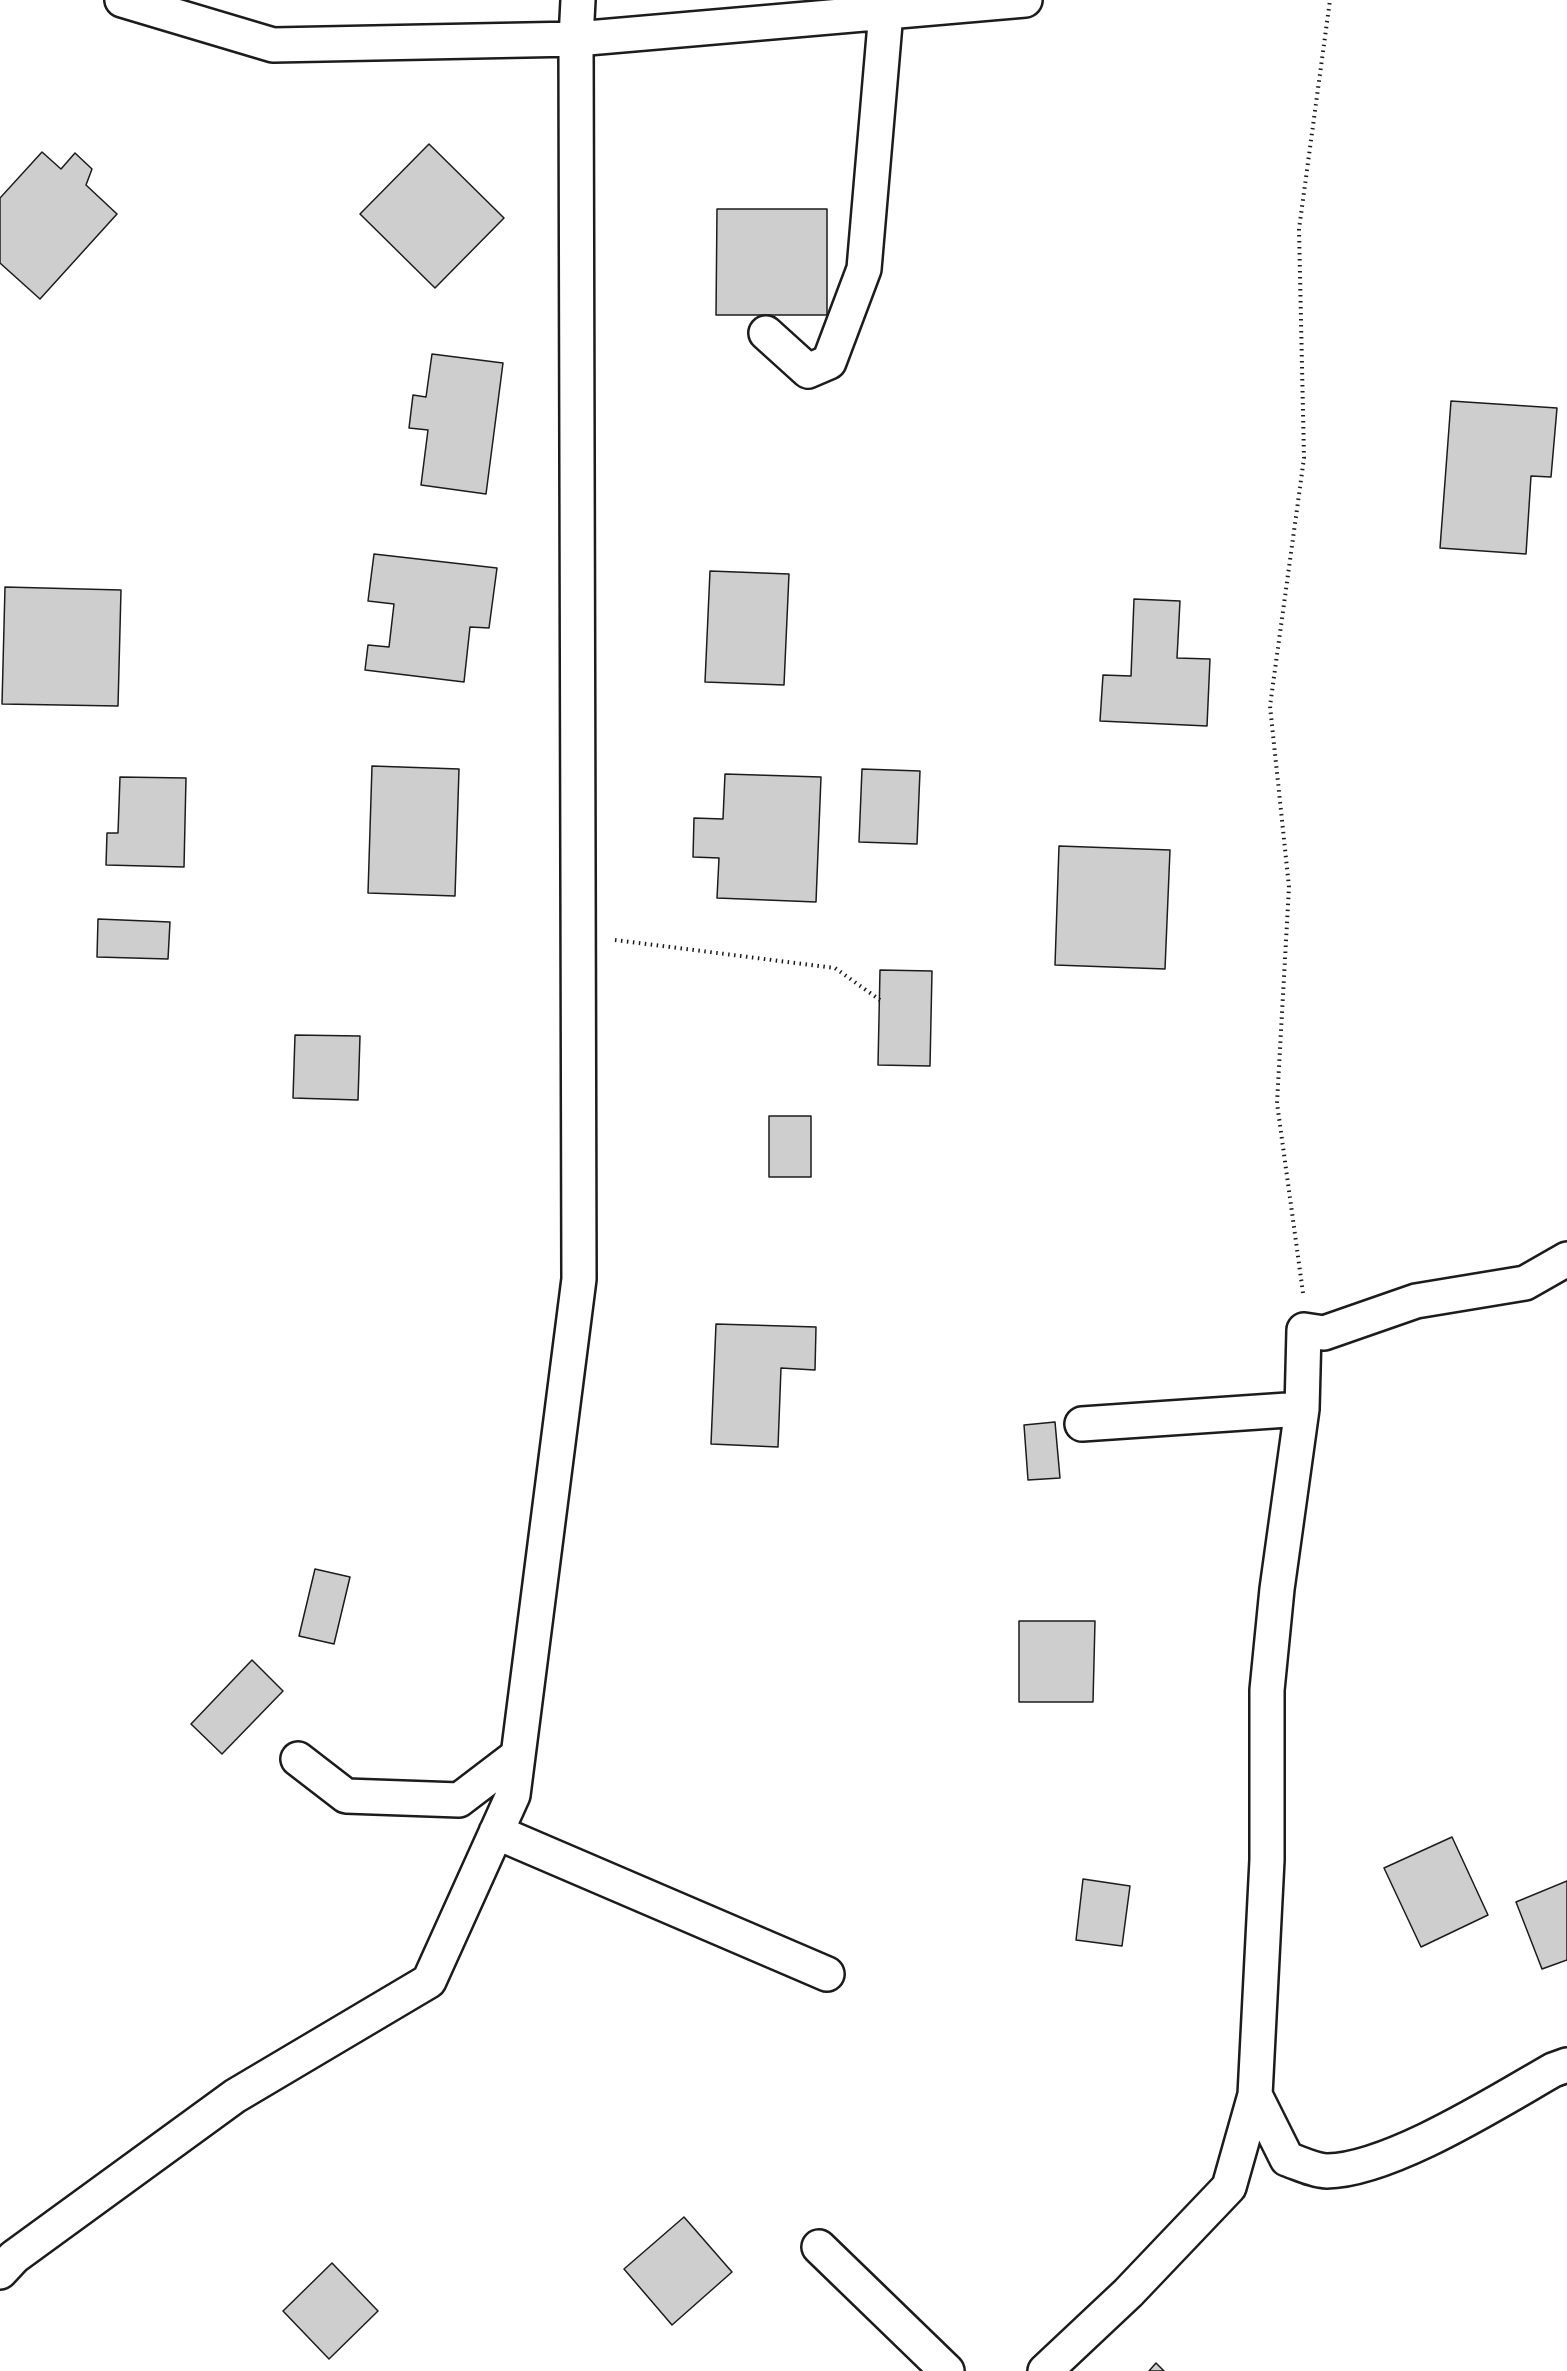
<!DOCTYPE html>
<html>
<head>
<meta charset="utf-8">
<style>
	body { margin:0 }
	canvas { display:block; background:#fff }
</style>
</head>
<body>
<canvas width="1567" height="2371"></canvas>
<script>
const ctx = document.querySelector('canvas').getContext('2d');
ctx.lineJoin = 'round';
function fill(path, color) { ctx.fillStyle = color; ctx.fill(path, 'evenodd'); }
function trace(path, color, width, dash) { ctx.strokeStyle = color; ctx.lineWidth = width; ctx.lineCap = dash ? 'butt' : 'round'; ctx.setLineDash(dash || []); ctx.stroke(path); }
const building = new Path2D(`
	M429 144 504 218 435 288 360 214Z
	M42 152 61 169 75 153 92 169 86 185 117 214 40 299 0 263V198Z
	M717 209H827V315H716Z
	M432 354 503 363 486 494 421 485 428 430 409 428 413 395 426 397Z
	M1451 401 1557 408 1551 477 1531 476 1526 554 1440 548Z
	M374 554 497 568 489 628 470 627 464 682 365 670 368 645 389 647 394 604 368 601Z
	M710 571 789 574 784 685 705 682Z
	M5 587 121 590 118 706 2 704Z
	M1134 599 1180 601 1177 658 1210 659 1207 726 1100 721 1103 675 1131 676Z
	M372 766 459 769 455 896 368 893Z
	M862 769 920 771 917 844 859 842Z
	M725 774 821 777 816 902 717 898 719 858 693 857 694 818 723 819Z
	M120 777 186 778 184 867 106 865 107 833H118Z
	M1059 846 1170 850 1165 969 1055 965Z
	M98 919 170 922 168 959 97 957Z
	M880 970 932 971 930 1066 878 1065Z
	M295 1035 360 1036 358 1100 293 1098Z
	M769 1116H811V1177H769Z
	M716 1324 816 1327 815 1370 781 1368 778 1447 711 1444Z
	M1055 1422 1060 1478 1028 1480 1024 1425Z
	M315 1569 350 1577 334 1644 299 1636Z
	M1019 1621H1095L1093 1702H1019Z
	M252 1660 283 1691 222 1754 191 1724Z
	M1452 1837 1488 1915 1421 1947 1384 1868Z
	M1083 1879 1130 1886 1122 1946 1076 1940Z
	M1567 1881V1960L1542 1969 1516 1902Z
	M684 2217 732 2272 672 2325 624 2269Z
	M332 2263 378 2311 329 2359 283 2311Z
	M1156 2363 1164 2371H1149Z`);
fill(building, '#cecece');
trace(building, '#1c1c1c', 1.5);
const minor = new Path2D(`
	M122 0 273 45 576 39 578 0
	M766 333 808 371 829 362 864 269 886 12
	M1082 1424 1302 1409
	M298 1759 346 1796 459 1800 518 1755
	M496 1832 827 1974
	M1255 2095 1287 2159C1299 2163 1315 2171 1327 2171 1390 2170 1497 2102 1553 2070L1567 2065
	M819 2247 947 2371
	M0 2272 14 2257 235 2096 429 1981 513 1795 579 1279 576 39 1025 0
	M1045 2371 1128 2293 1229 2187 1255 2095 1267 1860V1690L1277 1589 1302 1409 1304 1330 1324 1333 1416 1301 1525 1283 1567 1259`);
trace(minor, '#1c1c1c', 38);
trace(new Path2D(`
	M615 940 835 968 880 1000
	M1303 1293 1277 1103 1289 887 1270 706 1304 458 1299 229 1330 0`), '#1c1c1c', 4, [1.5, 4.5]);
trace(minor, '#fff', 33);
</script>
</body>
</html>
